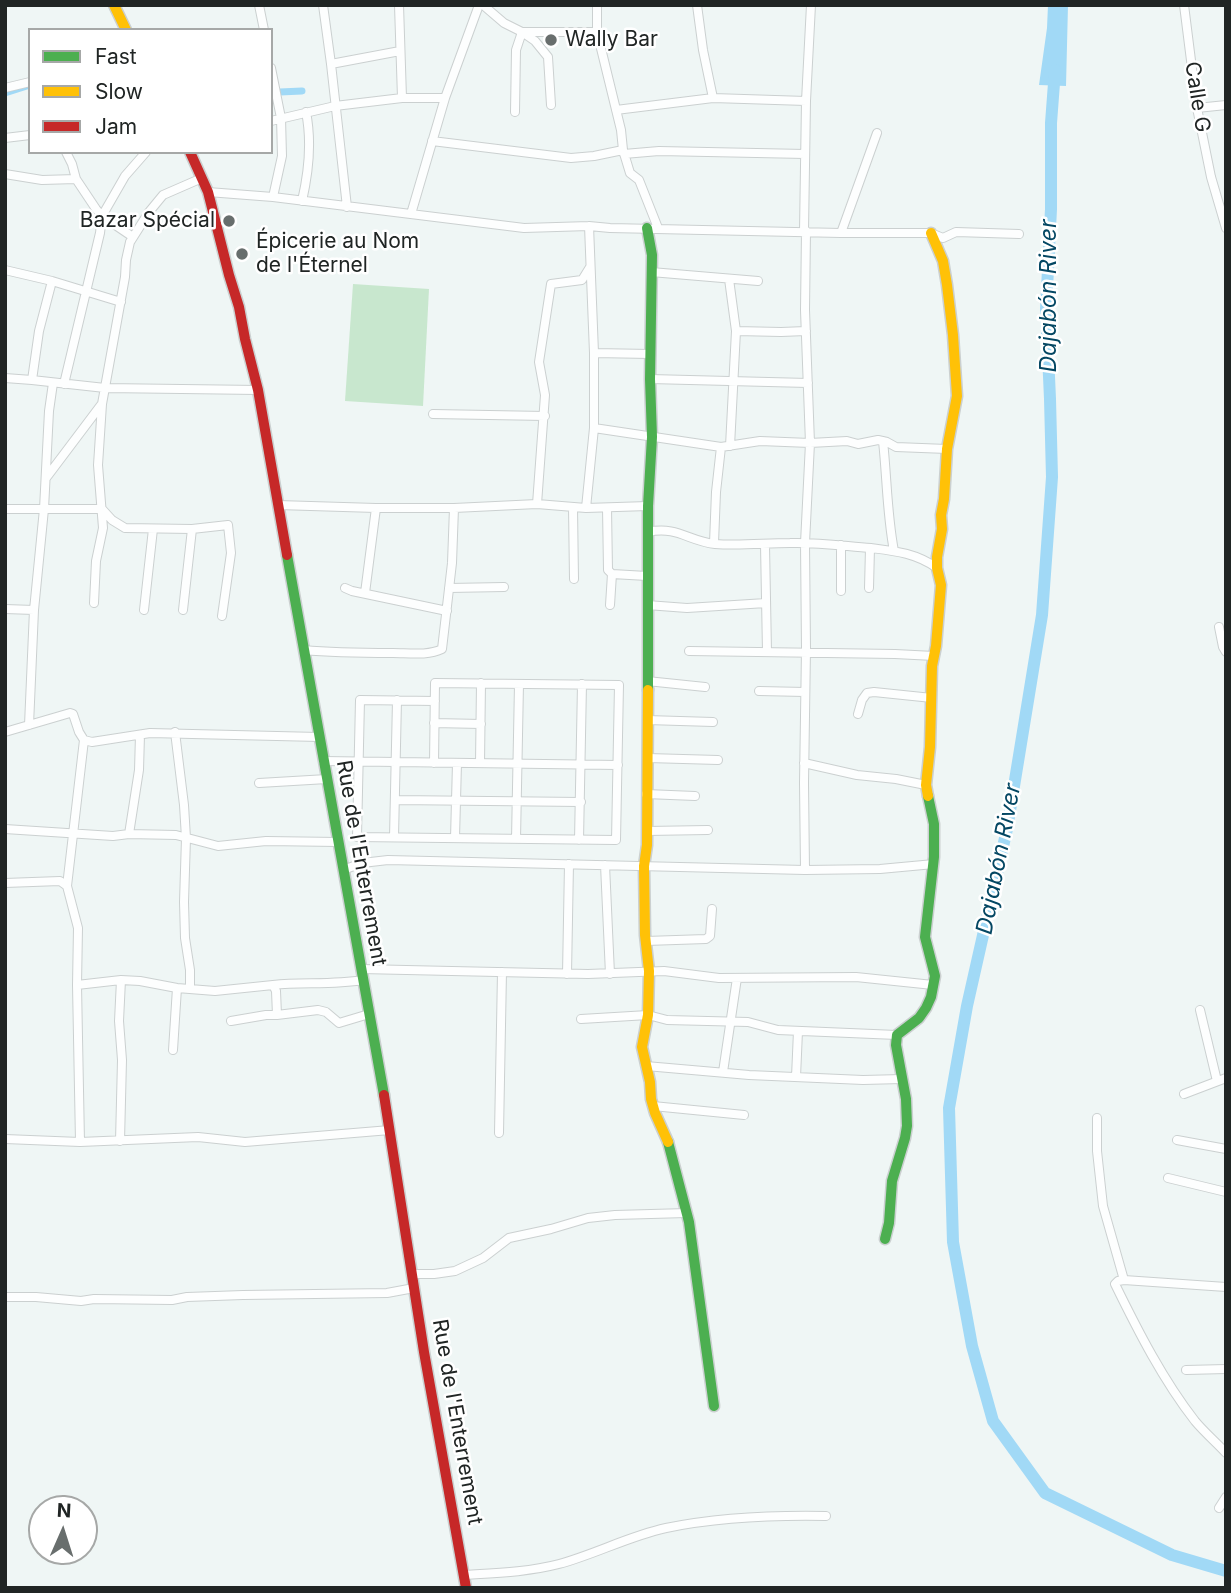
<!DOCTYPE html>
<html>
<head>
<meta charset="utf-8">
<style>
	body { margin:0 }
	#map { position:relative; width:1231px; height:1593px; overflow:hidden; background:#eff6f5; font-family:Inter,sans-serif }
	canvas { display:block }
	.frame { position:absolute; inset:0; border:7px solid #202524; pointer-events:none }
	.legend { position:absolute; left:28px; top:28px; width:245px; height:126px; box-sizing:border-box; background:#fff; border:2px solid #a6a8a7; margin:0; padding:9px 12px; list-style:none; font-size:21px; color:#202524 }
	.legend li { display:flex; align-items:center; gap:14px; height:35px }
	.legend b { width:35px; border:2px solid #a6a8a7 }
	.north { position:absolute; left:28px; top:1495px; width:70px; height:70px; box-sizing:border-box; background:#fff; border:2px solid #a6a8a7; border-radius:50%; rotate:3deg; font-size:19px; font-weight:700; line-height:28px; text-align:center; color:#202524 }
	.north::after { content:''; display:block; margin:auto; width:24px; height:32px; background:#686e6d; clip-path:polygon(50% 0,100% 100%,50% 72%,0 100%) }
</style>
</head>
<body>
<div id="map">
<canvas width="1231" height="1593"></canvas>
<div class="frame"></div>
<ul class="legend">
<li><b style="height:9px;background:#4caf50"></b>Fast</li>
<li><b style="height:9px;background:#ffc107"></b>Slow</li>
<li><b style="height:9px;background:#c62828"></b>Jam</li>
</ul>
<div class="north">N</div>
</div>
<script>
const ctx = document.querySelector('canvas').getContext('2d');
ctx.lineJoin = 'round';
function fill(path, color) { ctx.fillStyle = color; ctx.fill(path, 'evenodd'); }
function trace(path, color, width, dash) { ctx.strokeStyle = color; ctx.lineWidth = width; ctx.lineCap = dash ? 'butt' : 'round'; ctx.setLineDash(dash || []); ctx.stroke(path); }
function drawText(font, color, halo, rows, align = 'center') {
  ctx.font = font + ' Inter,sans-serif'; ctx.lineWidth = 5; ctx.setLineDash([]); ctx.textBaseline = 'middle'; ctx.strokeStyle = halo; ctx.fillStyle = color; for (const [text, x, y, turn = 0] of rows) {
    ctx.save(); ctx.translate(x, y); ctx.rotate((+turn || 0) * Math.PI / 180); ctx.textAlign = isNaN(turn) ? turn : align; if (halo) ctx.strokeText(text, 0, 0); ctx.fillText(text, 0, 0); ctx.restore();
  }
}
fill(new Path2D(`
	M353 284 429 289 423 406 345 401Z`), '#c8e7ce');
fill(new Path2D(`
	M1048 5H1068L1066 86 1039 85 1047 28Z`), '#a1d9f6');
trace(new Path2D(`
	M280 92 302 91
	M5 93 30 85`), '#a1d9f6', 7);
trace(new Path2D(`
	M1055 70 1051 123V209L1046 309 1050 399 1052 477 1042 615 1007 829 967 1006 949 1108 953 1242 972 1346 993 1421 1045 1493 1172 1555 1226 1571`), '#a1d9f6', 12);
const street = new Path2D(`
	M259 5 264 30
	M323 5 331 64 347 207
	M483 5 504 23 522 32H597
	M597 5V32L621 130 623 150 630 173 639 180 658 228
	M697 5 703 50 713 98
	M1184 5 1197 108 1211 177 1226 228
	M331 64 400 51
	M271 68 281 118 282 156 273 197
	M5 88 30 82
	M402 98H445
	M1197 108 1226 105
	M616 110 713 98 806 101
	M515 112 516 50 522 32 535 41 548 57 551 105
	M271 121 335 106 402 98 399 5
	M5 138 30 135
	M432 141 571 158 594 156 623 150
	M66 152 72 164 76 179 96 209 102 216 133 237
	M624 154 659 151 805 154
	M5 174 42 180 76 179
	M208 192 273 197 524 228 589 226 610 228 841 233H931L943 238 956 232 1019 234
	M302 201C309 171 312 142 306 112
	M411 214 445 98 479 5
	M589 226 594 353 650 354
	M804 231 806 101 811 5
	M841 233 877 133
	M5 270 52 281 121 302
	M651 272 758 281
	M729 279 736 331 730 446
	M736 331 781 332 806 331
	M5 378 32 380 105 388 258 390
	M650 379 808 383
	M32 380 39 331 52 281
	M64 384 100 233 102 216 125 176 146 152
	M433 414 545 416
	M594 428 721 447 760 441 810 443 847 441 858 444 878 440 887 442 896 447 947 449
	M883 441C887 478 887 515 894 551
	M46 478 101 405
	M537 504 545 395 539 362 551 284 582 280 590 267
	M278 505 376 508H454L537 504 586 508 648 506
	M573 507 574 579
	M586 508 594 428V353
	M607 508 608 570 612 574 647 576
	M5 509H102L112 520 125 528 192 529 228 525 231 553 222 616
	M648 532C678 526 688 541 715 544 740 546 765 543 790 543 817 542 844 546 871 548 895 551 916 553 937 568
	M714 543 716 492 721 447
	M765 545 767 652
	M345 588 352 591 447 611
	M449 588 504 587
	M869 588 870 548
	M841 591V545
	M365 593 376 508
	M94 603 96 561 103 528 98 465 102 404 125 277 126 260 130 242 149 212 163 195 202 178
	M610 605 612 574
	M647 605 687 608 766 603
	M5 609 34 610
	M144 610 153 529
	M183 610 192 529
	M1219 627 1223 647 1226 652
	M304 650C334 653 363 653 393 653 408 653 428 656 442 649L452 563 454 508
	M689 651 895 654 934 656
	M647 681 705 687
	M759 691 805 692
	M858 714 862 700 867 693 874 692 932 698
	M647 720 713 722
	M434 723 481 724
	M29 725 34 610 44 509 49 411 53 383
	M5 732 70 713 73 714 79 732 84 740 92 742 150 733 319 737
	M175 732 184 805 186 838 184 902 185 938 190 970V989
	M648 758 718 760
	M323 761 618 765
	M434 763 435 683 619 685 616 840 357 837 360 700 435 701
	M480 763 481 683
	M804 763 857 775 896 779 926 785
	M259 783 327 779
	M646 794 695 796
	M396 800 581 802
	M5 829 113 836 129 834 176 835 218 846 266 841 338 842
	M647 831 708 830
	M129 834 139 770 140 735
	M394 837 397 700
	M455 838 457 763
	M516 839 519 684
	M579 840 582 684
	M605 865 610 974
	M343 870 362 863 388 860 805 870 880 869 934 864
	M805 870 804 783 806 649 805 543 810 443 805 310 806 231
	M5 883 60 881 67 886 78 928 77 985 80 1142
	M67 886 84 740
	M646 941 706 939 710 936 712 909
	M361 969 588 974 664 971 719 978 856 977 933 985
	M567 974 569 864
	M77 985 121 980 140 981 177 988 215 991 273 985 276 991 277 1015
	M273 985C303 982 333 985 363 980
	M1200 1010 1217 1081
	M581 1019 648 1015 667 1020 748 1022 778 1030 897 1035
	M231 1021 266 1015H277L318 1010 326 1012 339 1023 369 1014
	M173 1050 177 988
	M646 1066 749 1075 863 1080 902 1079
	M723 1072 737 978
	M796 1077 798 1031
	M1184 1094 1226 1078
	M653 1106 744 1115
	M1097 1118V1151L1103 1206 1124 1280
	M499 1133 502 972
	M5 1139 80 1142 198 1137 245 1142 390 1130
	M1177 1140 1226 1149
	M120 1141 122 1060 119 1021 121 980
	M1168 1178 1226 1192
	M412 1274H434L455 1271 483 1258 509 1238 551 1229 588 1218 615 1215 687 1213
	M1226 1287 1124 1280 1118 1281 1115 1284C1138 1331 1163 1380 1195 1421 1205 1433 1216 1442 1226 1453
	M5 1297H36L81 1301 94 1299 172 1300 187 1297 243 1295 387 1293 414 1288
	M1186 1370 1226 1369
	M1219 1508 1226 1497
	M464 1575C496 1573 528 1572 559 1564 596 1554 629 1536 666 1528 720 1517 772 1515 826 1516`);
const fast = new Path2D(`
	M647 228 652 255 650 379 652 437 648 506V690
	M287 555 384 1095
	M668 1142 689 1222 714 1406
	M885 1239 889 1223 892 1181 905 1138 907 1126 906 1099 896 1045 897 1035 919 1018 926 1008 931 997 935 976 925 937 934 857V824L928 796`);
const slow = new Path2D(`
	M114 5 126 30
	M648 690 647 845 644 866 645 935 649 971 648 1015 642 1047 650 1082 651 1099 655 1113 668 1142
	M928 796 926 785 930 747 932 666 936 646 941 585 937 568V557L942 529 941 515 944 499 947 449 957 396 953 335 947 285 943 261 931 233`);
const jam = new Path2D(`
	M190 152 208 192 229 275 239 307 245 339 258 390 287 555
	M384 1095 424 1352 466 1588`);
trace(street, '#cbd0d0', 10);
trace(fast, '#cbd0d0', 13);
trace(slow, '#cbd0d0', 13);
trace(jam, '#cbd0d0', 13);
trace(street, '#fdfefe', 8);
trace(fast, '#4caf50', 10);
trace(slow, '#ffc107', 10);
trace(jam, '#c62828', 10);
for (const [x, y, r, color] of [
	[551,40,7,"#686e6d"],
	[229,221,7,"#686e6d"],
	[242,254,7,"#686e6d"]
]) { const dot = new Path2D(); dot.arc(x, y, r, 0, 2 * Math.PI); ctx.fillStyle = color; ctx.fill(dot); trace(dot, '#fff', 2.5); }
drawText('21px', '#202524', '#fff', [
	["Wally Bar",565,40],
	["Bazar Spécial",215,221,"right"],
	["Épicerie au Nom",256,242],
	["de l'Éternel",256,266]
], 'left');
drawText('21px', '#202524', '#fff', [
	["Calle G",1197,97,81],
	["Rue de l'Enterrement",361,863,80],
	["Rue de l'Enterrement",457,1422,80]
]);
drawText('italic 23px', '#044763', '#fff', [
	["Dajabón River",1049,296,-90],
	["Dajabón River",999,859,-79]
]);
</script>
</body>
</html>
